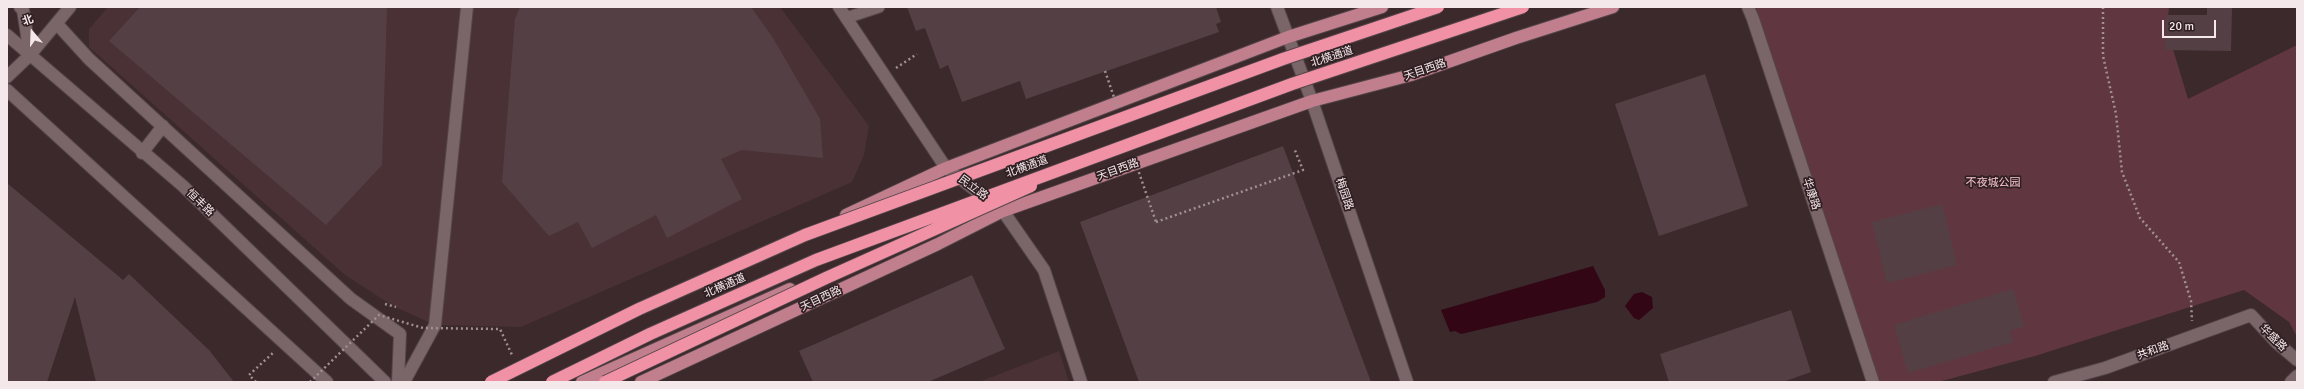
<!DOCTYPE html>
<html>
<head>
<meta charset="utf-8">
<style>
	body { margin:0 }
	#map { position:relative; width:2304px; height:389px; overflow:hidden; background:#3b292c; font-family:Signika,"Noto Sans SC",sans-serif }
	canvas { display:block }
	.frame { position:absolute; inset:0; border:8px solid #f5e8ea; pointer-events:none }
	.north { position:absolute; left:12px; top:12px; width:40px; height:40px; -webkit-text-stroke:3px #301f23; paint-order:stroke; rotate:341deg; font-size:11px; font-weight:700; line-height:16px; text-align:center; color:#f5e8ea }
	.north::after { content:''; display:block; margin:auto; width:14px; height:18px; background:#f5e8ea; clip-path:polygon(50% 0,100% 100%,50% 72%,0 100%) }
	.scale { position:absolute; left:2162px; top:20px; width:54px; height:18px; box-sizing:border-box; border:2px solid #f5e8ea; border-top:0; padding-left:5px; font-size:12px; line-height:14px; white-space:nowrap; color:#f5e8ea; -webkit-text-stroke:3px #301f23; paint-order:stroke }
</style>
</head>
<body>
<div id="map">
<canvas width="2304" height="389"></canvas>
<div class="frame"></div>
<div class="north">北</div>
<div class="scale">20 m</div>
</div>
<script>
const ctx = document.querySelector('canvas').getContext('2d');
ctx.lineJoin = 'round';
function fill(path, color) { ctx.fillStyle = color; ctx.fill(path, 'evenodd'); }
function trace(path, color, width, dash) { ctx.strokeStyle = color; ctx.lineWidth = width; ctx.lineCap = dash ? 'butt' : 'round'; ctx.setLineDash(dash || []); ctx.stroke(path); }
function drawText(font, color, halo, rows, align = 'center') {
  ctx.font = font + ' Signika,"Noto Sans SC",sans-serif'; ctx.lineWidth = 3.5; ctx.setLineDash([]); ctx.textBaseline = 'middle'; ctx.strokeStyle = halo; ctx.fillStyle = color; for (const [text, x, y, turn = 0] of rows) {
    ctx.save(); ctx.translate(x, y); ctx.rotate((+turn || 0) * Math.PI / 180); ctx.textAlign = isNaN(turn) ? turn : align; if (halo) ctx.strokeText(text, 0, 0); ctx.fillText(text, 0, 0); ctx.restore();
  }
}
fill(new Path2D(`
	M108 7H780L869 126 864 155 852 182 521 327 435 325 393 306 345 275 89 47V29Z
	M1059 351 1069 382H979Z`), '#4a3136');
fill(new Path2D(`
	M1756 7H2169L2167 29 2188 99 2297 45V337L2289 322 2244 290 2035 356 1938 382H1868Z`), '#603740');
fill(new Path2D(`
	M1593 266 1605 290V297L1597 302 1461 334 1455 331 1450 332 1441 310Z
	M1642 292 1652 297 1653 308 1639 320 1634 318 1625 306 1634 294Z`), '#320614');
fill(new Path2D(`
	M140 7H387L382 165 326 225 109 41Z
	M520 7H751L773 38 820 119 823 158 742 150 721 159 742 199 667 238 656 215 592 248 578 222 549 236 502 182 515 19Z
	M907 7H1216L1221 22 1216 24 1219 32 1026 99 1020 81 962 102 948 65 940 69 925 28 916 31Z
	M2207 7H2232L2231 51 2165 50 2166 15H2207Z
	M1705 74 1748 206 1659 236 1615 104Z
	M1283 146 1371 382H1139L1080 222Z
	M7 183 123 280 129 274 209 350 234 382H96L75 297 47 382H7Z
	M1942 204 1957 265 1887 283 1872 222Z
	M972 275 1005 349 928 382H813L799 351Z
	M2013 289 2024 326 2010 331 2013 342 1908 373 1894 325Z
	M1791 310 1811 372 1783 382H1669L1660 354Z`), '#544044');
const lane = new Path2D(`
	M846 18 879 7`);
const street = new Path2D(`
	M1748 7 1753 19 1873 382
	M404 382 435 325 467 7
	M2054 382 2105 368 2251 315 2277 343 2297 360
	M2291 382 2297 376`);
const secondary = new Path2D(`
	M20 7 23 10 30 55
	M839 7 946 168 1003 211 1044 270 1081 382
	M1277 7 1312 101 1407 382
	M57 24 89 59 351 299 400 334 398 382
	M7 35 183 186 385 382
	M7 77 30 55 70 7
	M7 90 327 382
	M142 153 163 126`);
const primary = new Path2D(`
	M846 215 946 168 1288 37 1382 7
	M582 382 790 289
	M641 382 938 244 1003 211 1312 101 1411 75 1516 38 1613 7`);
trace(lane, '#544548', 13);
trace(street, '#544548', 14);
trace(secondary, '#544548', 14);
trace(primary, '#544548', 14);
trace(new Path2D(`
	M2103 7V56L2116 114 2122 172 2140 218 2179 262 2191 301 2192 321
	M896 68 917 54
	M1156 222 1303 170 1294 148
	M385 304 396 307
	M256 382 249 375 274 352`), '#a09093', 2.5, [2, 3]);
trace(lane, '#7a6569', 11);
trace(street, '#7a6569', 12);
trace(secondary, '#7a6569', 12);
trace(primary, '#c17f8e', 12);
const highwayBridge = new Path2D(`
	M491 382 639 309 805 235 1283 59 1438 7
	M552 382 650 334 816 260 1292 84 1523 7
	M605 382 826 278 1031 186`);
trace(highwayBridge, '#544548', 14, []);
trace(new Path2D(`
	M1105 71 1117 106
	M1134 158 1156 222
	M310 382 379 315 423 328 500 329 512 355`), '#a09093', 2.5, [2, 3]);
trace(highwayBridge, '#f091a6', 12);
drawText('11px', '#f5e8ea', '#301f23', [
	["北横通道",1332,57,-18],
	["天目西路",1425,70,-19],
	["北横通道",1027,167,-20],
	["天目西路",1118,170,-20],
	["民立路",973,188,37],
	["梅园路",1344,194,71],
	["华康路",1811,194,72],
	["恒丰路",200,203,44],
	["北横通道",725,286,-24],
	["天目西路",821,299,-25],
	["华盛路",2273,338,45],
	["共和路",2153,351,-20]
]);
drawText('11px', '#fac6d0', '#301f23', [
	["不夜城公园",1993,183]
]);
</script>
</body>
</html>
